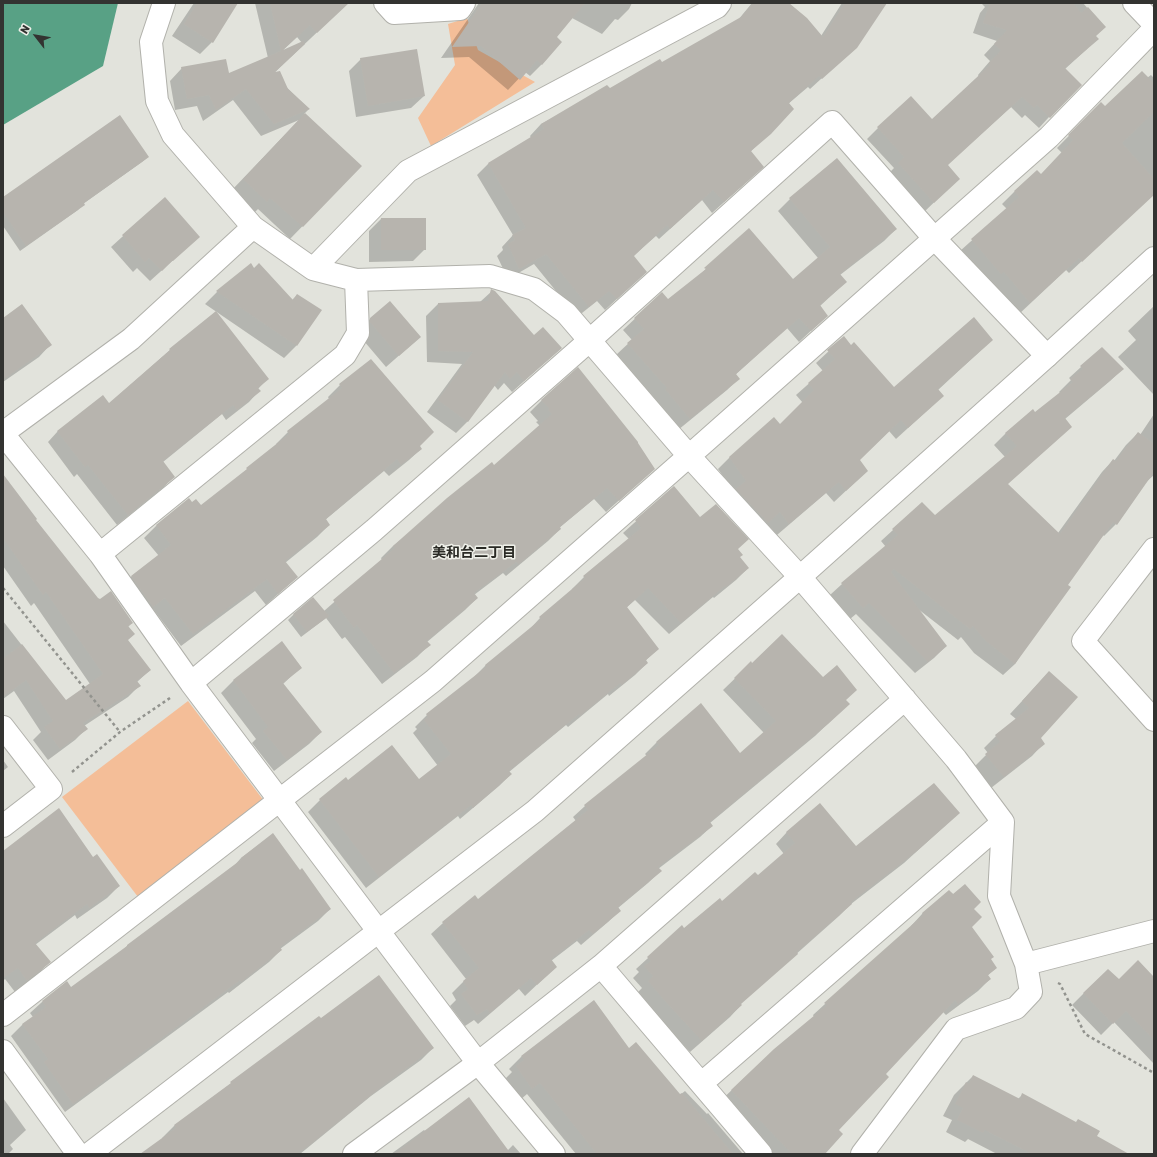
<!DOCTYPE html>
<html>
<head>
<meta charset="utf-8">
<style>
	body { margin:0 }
	#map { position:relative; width:1157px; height:1157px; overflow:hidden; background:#e2e3dc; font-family:Rubik,sans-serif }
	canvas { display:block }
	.frame { position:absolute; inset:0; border:4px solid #333331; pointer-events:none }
	.north { position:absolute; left:16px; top:16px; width:40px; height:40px; -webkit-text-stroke:3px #eff0e9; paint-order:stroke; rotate:301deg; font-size:11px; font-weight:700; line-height:16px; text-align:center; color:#333331 }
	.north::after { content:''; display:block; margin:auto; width:14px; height:18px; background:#333331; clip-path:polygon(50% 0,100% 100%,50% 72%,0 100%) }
</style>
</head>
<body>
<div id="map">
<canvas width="1157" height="1157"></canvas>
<div class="frame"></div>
<div class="north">N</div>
</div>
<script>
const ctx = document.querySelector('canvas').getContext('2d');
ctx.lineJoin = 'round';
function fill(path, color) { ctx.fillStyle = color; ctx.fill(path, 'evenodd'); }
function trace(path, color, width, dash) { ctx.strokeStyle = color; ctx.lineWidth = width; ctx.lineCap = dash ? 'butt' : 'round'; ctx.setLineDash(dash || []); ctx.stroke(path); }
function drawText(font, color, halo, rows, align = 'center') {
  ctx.font = font + ' Rubik,"Noto Sans JP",sans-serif'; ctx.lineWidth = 3; ctx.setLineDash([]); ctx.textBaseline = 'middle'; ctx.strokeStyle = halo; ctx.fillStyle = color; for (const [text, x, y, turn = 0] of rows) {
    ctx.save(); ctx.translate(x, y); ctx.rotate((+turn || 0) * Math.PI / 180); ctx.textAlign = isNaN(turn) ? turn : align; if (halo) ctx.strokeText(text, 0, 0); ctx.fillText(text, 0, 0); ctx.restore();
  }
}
fill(new Path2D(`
	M467 18 478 50 535 82 431 146 418 118 455 65 448 24Z
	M188 701 264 801 138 897 62 797Z`), '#f4be98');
fill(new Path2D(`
	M3 3H118L103 66 3 125Z`), '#58a185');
fill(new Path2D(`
	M194 3H237L212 42 200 54 172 36Z
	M255 3H348L273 74 309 109 304 114 360 167 290 239 258 209 254 213 231 191 299 120 261 136 233 100 203 121 197 106 175 110 170 81 182 68 228 75 268 58ZM297 37 302 43 281 52Z
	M479 3H632L629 9 618 20 615 19 602 34 572 18 555 37 542 64 530 76 525 72 508 90 469 57 441 58Z
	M752 3H787L821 36 842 3H886L856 47 810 89 808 87 788 104 770 133 750 152 751 178 712 213 702 200 659 239 656 236 633 256 634 283 605 310 597 301 577 317 534 264 508 279 497 256 503 250 502 247 513 235 477 175 488 164 531 138 530 136 541 124 661 64 738 20Z
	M981 3H1083L1104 27 1095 36 1087 49 1065 69 1081 85 1049 117 1039 128 1025 115 1022 118 1011 107 947 165 948 189 923 213 888 174 894 168 867 139 878 128 932 120 979 77 978 75 990 61 984 55 997 41 973 33 980 13 985 7Z
	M361 59 424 96 411 108 356 117 349 71Z
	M1151 75 1154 78V194L1069 273 1066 270 1018 315 960 251 1007 209 1002 204 1014 192 1037 171 1041 175 1062 153 1057 148 1101 103 1105 108Z
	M148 157 142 162 83 204 78 210 20 251 3 226V198Z
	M837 160 896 229 884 241 840 275 846 282 820 306 827 316 815 327 799 342 787 328 735 375 738 379 727 390 678 430 654 401 656 400 616 355 632 340 623 330 662 293 668 301 693 281 748 230 793 281 818 258 778 211 790 199Z
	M165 198 199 237 150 281 137 268 133 272 111 247Z
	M381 219H425V249L413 261 369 262V231Z
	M251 264 254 269 292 300 297 295 296 346 284 358 205 304 217 292Z
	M492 291 533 337 561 348 512 392 504 383 498 390 494 385 468 421 456 433 427 412 462 364 427 362 426 316 438 304 480 302Z
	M1154 306V395L1118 357 1136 340 1128 331Z
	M371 318 420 337 386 367 358 334V331Z
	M3 319 50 345 39 357 3 382Z
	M844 337 851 346 894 388 992 340 938 390 931 407 896 439 889 431 859 460 867 471 834 502 826 493 777 535 767 524 755 534 734 492 718 469 730 457 780 425 803 403 796 395 823 371 816 363Z
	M170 350 267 379 258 389 259 391 249 402 226 420 222 414 163 462 173 477 163 488 117 525 77 474 74 477 48 442 58 431 109 404Z
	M371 360 421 449 409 460 389 476 384 471 325 520 329 525 317 537 285 563 297 577 266 605 255 591 181 646 153 609 141 619 119 588 131 577 159 556 144 538 156 526 189 499 192 503 201 507 277 445 276 444 288 432 329 399 328 397 340 385Z
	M1081 367 1122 369 1110 381 1065 419 1007 484 1058 533 1102 472 1113 460 1114 461 1126 445 1138 433 1140 435 1154 414V475L1144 484 1116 524 1104 536 1103 535 1066 585 1015 664 1003 675 974 653 961 637 958 640 918 609 946 646 934 658 915 673 856 614 850 619 830 595 842 584 886 547 881 541 893 530 934 517 1005 457 994 445 1006 433 1035 414 1060 393 1059 392 1071 380 1069 378Z
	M542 400 654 469 606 512 594 499 559 528 560 529 548 541 506 576 503 573 474 595 477 598 465 610 427 642 429 645 417 657 382 684 345 637 342 639 326 618 301 637 288 620 294 614 324 611 382 560 381 558 393 546 494 466 540 426 536 422 538 421 530 412Z
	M3 476 35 520 98 599 132 623 128 627 127 641 150 670 137 682 139 686 128 697 84 726 86 729 75 740 48 760 33 740 41 732 14 691 3 699V621L66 702 90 684 34 603 31 606 3 566Z
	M674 487 700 518 737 549 739 557 748 568 736 580 714 598 713 597 669 634 635 600 626 608 658 649 645 661 647 663 635 675 609 696 608 694 568 727 566 725 509 772 511 774 499 786 460 819 458 816 366 888 308 812 320 800 346 779 348 781H419L438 766 413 733 417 729 415 727 427 715 473 678 485 666 528 631 540 618 573 590 572 589 584 577 629 539 623 533Z
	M282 643 301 667 283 684 321 732 309 744 274 771 252 743 256 739 221 693 233 681Z
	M751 663 845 700 837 715 815 736 710 823 712 826 700 837 658 869 660 871 648 883 618 908 619 911 608 922 581 945 577 941 551 961 544 978 525 996 519 989 478 1024 474 1020 465 1026 450 1006 456 1000 452 993 466 979 431 934 443 923 478 900 576 821 573 817 585 806 647 756 645 754 657 742 740 754 764 733 723 690Z
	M1049 672 1039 738 1044 743 1032 756 991 788 974 767 988 753 984 748 996 736 1016 719 1010 714Z
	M3 760 8 767 3 771Z
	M959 813 904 863 851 904 839 916 740 1004 741 1005 730 1017 690 1052 653 1013 637 993 642 988 633 978 639 972 636 969 682 927 684 930 758 877 784 854 776 844 787 832 856 847Z
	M273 834 299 871 330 909 318 921 280 949 281 950 269 962 229 993 228 992 65 1112 11 1036 23 1024 33 1017 30 1013 42 1002 71 988 122 951 127 946 234 866 241 858Z
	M3 850 4 852 92 858 119 886 107 898 77 919 75 915 35 945 49 962 38 974 15 992 5 979 3 981Z
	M949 891 973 909 971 927 990 960 996 968 987 976 990 979 978 991 946 1015 943 1012 878 1081 838 1130 823 1154H756L715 1106 775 1049 814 1017 813 1015 825 1004 912 927 911 926 922 914Z
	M1154 978V1064L1114 1022 1101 1035 1072 1005 1084 993 1119 980Z
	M593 1002 629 1049 680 1095 685 1091 707 1114 708 1113 743 1154H576L527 1094 520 1100 505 1079 512 1072 509 1069 521 1057Z
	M319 1018 433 1048 421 1060 371 1096 300 1154H142L163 1139 162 1138 174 1126Z
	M973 1076 1018 1099 1022 1095 1127 1154H997L968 1139 965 1142 946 1132 952 1120 943 1116 954 1095Z
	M3 1098 26 1130 10 1145 13 1149 8 1154H3Z
	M424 1130 425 1131 507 1151 513 1145 521 1154H391Z`), '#0003');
fill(new Path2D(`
	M197 3H238L213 43 184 24Z
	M270 3H349L317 33 310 25 283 50 303 41 305 44 275 72 280 71 288 89 310 109 274 124 246 89 216 110 209 95 187 99 181 67 226 59 229 73 281 51Z
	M482 3H585L557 37 562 42 542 65 537 60 520 80 481 46 452 47Z
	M753 3H789L807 18 823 37 845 3H887L857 48 822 79 819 76 789 103 794 109 771 134 751 151 764 167 724 202 713 190 670 229 667 225 634 256 647 272 617 299 609 291 589 307 546 254 519 269 508 244 515 240 512 235 526 228 488 163 544 129 541 124 607 85 610 88 660 59 662 62 741 17Z
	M990 3H1073L1081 13 1088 7 1106 27 1096 36 1099 39 1065 68 1082 85 1050 118 1037 105 1034 108 1022 97 948 165 960 179 934 203 898 163 904 157 877 127 911 96 932 119 990 65 988 64 1001 50 994 44 1007 30 983 23Z
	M417 49 425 96 368 106 360 58Z
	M1142 71 1154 83V112L1122 143 1154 179V195L1082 262 1079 258 1030 303 1004 272 1001 274 971 239 1019 197 1014 191 1037 170 1041 174 1073 140 1068 135 1101 102 1105 106Z
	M305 113 362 166 303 227 270 198 267 202 243 179Z
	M120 115 149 157 84 203 85 205 26 246 3 212V197Z
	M837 158 897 229 840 274 847 282 820 305 828 316 811 331 799 318 736 374 740 379 690 419 665 389 667 388 627 343 644 329 634 318 662 292 668 299 706 269 704 268 749 228 793 279 830 247 789 198Z
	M165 197 200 237 173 261H172L162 271 149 258 145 262 122 235Z
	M381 218H426V250H381Z
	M251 263 254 268 259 263 293 300 297 294 322 310 297 346 216 291Z
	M491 289 495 291 534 335 543 327 562 348 524 381 517 372 510 379 505 372 468 422 438 400 473 352 438 351V303L488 301Z
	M390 301 421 337 399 356 370 322V318Z
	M22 304 52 345 3 380V318Z
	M216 311 269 379 258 388 261 391 237 410 233 405 163 461 175 477 128 515 88 465 85 467 57 431 103 395 109 403 170 350 169 349Z
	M974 317 993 340 938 389 944 396 908 428 901 420 860 460 868 471 846 491 839 482 789 524 780 512 768 523 736 489 746 481 729 457 774 417 780 424 814 390 808 383 835 359 827 350 844 336 851 345 854 342 894 387Z
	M1102 347 1124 369 1065 418 1072 427 1008 484 1060 534 1113 459 1116 461 1138 432 1154 444V472L1117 525 1113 522 1068 585 1071 587 1015 664 986 641 973 626 970 629 894 569 891 572 947 646 928 662 869 603 863 608 841 583 898 535 892 529 922 502 935 515 1017 446 1005 433 1033 409 1035 412 1073 382 1070 379 1083 369 1080 366Z
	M371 359 434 432 420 446 422 449 401 465 397 459 326 519 330 525 285 561 298 577 278 594 267 579 193 634 165 598 153 607 131 576 171 545 156 525 189 498 192 502 196 499 201 505 247 469 246 468 289 434 287 431 342 388 339 384Z
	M578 367 638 442V443L655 469 619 501 607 488 560 527 561 529 519 564 516 562 474 593 478 598 427 641 431 645 394 673 357 625 354 628 333 600 395 548 393 546 447 498 492 462 494 465 552 414 548 410 549 408 541 400Z
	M3 474 37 519 36 520 98 598 100 599 111 591 133 623 128 626 135 634 128 640 151 670 137 681 141 686 83 723 88 729 60 749 44 727 53 721 26 680 3 697V659L22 644 66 700 103 674 46 592 43 595 3 538Z
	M674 486 700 517 716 504 749 539 738 549 743 555 740 557 749 568 726 587 725 586 681 623 648 588 627 607 659 649 646 660 648 663 622 685 620 683 580 716 579 714 509 771 512 774 473 808 471 805 379 877 319 799 346 777 348 780 392 745 419 779 451 754 424 720 428 717 426 714 486 667 485 665 541 619 539 617 585 578 583 576 641 528 635 520Z
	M313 597 329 616 307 632 293 614Z
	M782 634 823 677 837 665 857 690 846 700 850 704 828 724 710 822 713 826 658 867 662 871 618 907 621 911 593 934 589 930 551 959 557 967 537 985 531 978 490 1013 487 1009 477 1015 461 994 468 989 463 981 479 968 442 922 475 895 478 899 588 810 584 805 659 745 656 742 701 703 740 753 776 721 734 678 751 661 752 663Z
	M282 641 302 668 283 683 322 732 287 760 263 731 268 727 233 680Z
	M1049 671 1078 697 1041 738 1045 744 1004 777 985 754 1000 742 995 735 1029 708 1022 701Z
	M934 783 960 813 917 851 851 902 852 904 797 952 798 954 741 1004 742 1005 702 1041 665 1001 648 981 653 976 644 966 651 961 647 957 682 925 684 928 720 898 722 901 755 872 758 875 795 843 786 832 820 803 856 846Z
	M59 808 93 857 97 854 120 886 89 908 87 904 35 943 51 962 27 981 18 968 3 978V851Z
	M273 833 300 870 302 868 331 909 280 947 282 950 241 982 240 980 73 1104 44 1062 48 1059 22 1024 46 1007 42 1001 67 981 71 987 127 946V945L242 859 241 858Z
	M965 884 981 902 974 909 982 917 972 927 994 957 991 959 997 968 988 975 991 979 958 1004 955 1000 886 1074 889 1077 839 1130 843 1134 825 1154H792L731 1090 774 1049 827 1005 824 1003 923 915 922 913 949 890 953 894Z
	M1138 960 1154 977V1040L1126 1011 1113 1024 1083 993 1108 969 1119 979Z
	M379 975 434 1048 385 1084 311 1144 297 1154H140L176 1128 174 1125 231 1083 230 1082 319 1016 321 1018Z
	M594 1000 629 1048 636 1042 680 1094 682 1093 733 1154H597L540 1083 532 1089 516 1066 524 1060 521 1056Z
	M973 1075 1020 1099 1022 1093 1076 1122 1078 1119 1100 1131 1097 1136 1129 1154H1032L985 1130 983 1133 957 1120 963 1108 955 1104 966 1082 969 1084Z
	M469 1097 511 1154H394Z`), '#b7b4ae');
const minor = new Path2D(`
	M164 3 151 42 157 101 173 135 253 227 313 269 356 280 490 276 534 289 566 313 689 456 800 577 956 759 1003 822 999 896 1026 964 1031 992 1016 1008 956 1029 862 1154
	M385 3 394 13 460 9 464 3
	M313 269 408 171 717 7 720 3
	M3 433 131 339 253 227
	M3 434 100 554 191 683 478 1063 554 1154
	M1154 549 1083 641 1154 720
	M100 554 345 355 358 333 356 280
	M191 683 374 530 589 341 832 122 934 238 1047 356
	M3 727 51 789 3 826
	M1026 964 1154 931
	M601 966 761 1154
	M3 1015 433 681 689 456 1049 137 1154 29
	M3 1051 78 1154
	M702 1083 1003 822
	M354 1154 478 1063 601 966 905 699`);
const tertiary = new Path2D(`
	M1134 3 1154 24
	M89 1154 535 811 800 577 1047 356 1154 258`);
trace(minor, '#b1b1ab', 24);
trace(tertiary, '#b1b1ab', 24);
trace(new Path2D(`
	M3 588 120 732
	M72 772 120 732 170 698
	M1058 983 1060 984 1085 1034 1154 1073`), '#92938e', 2.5, [3, 3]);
trace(minor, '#fff', 22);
trace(tertiary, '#fff', 22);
drawText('bold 14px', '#2a2a25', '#eff0e9', [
	["美和台二丁目",474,553]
]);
</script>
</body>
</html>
